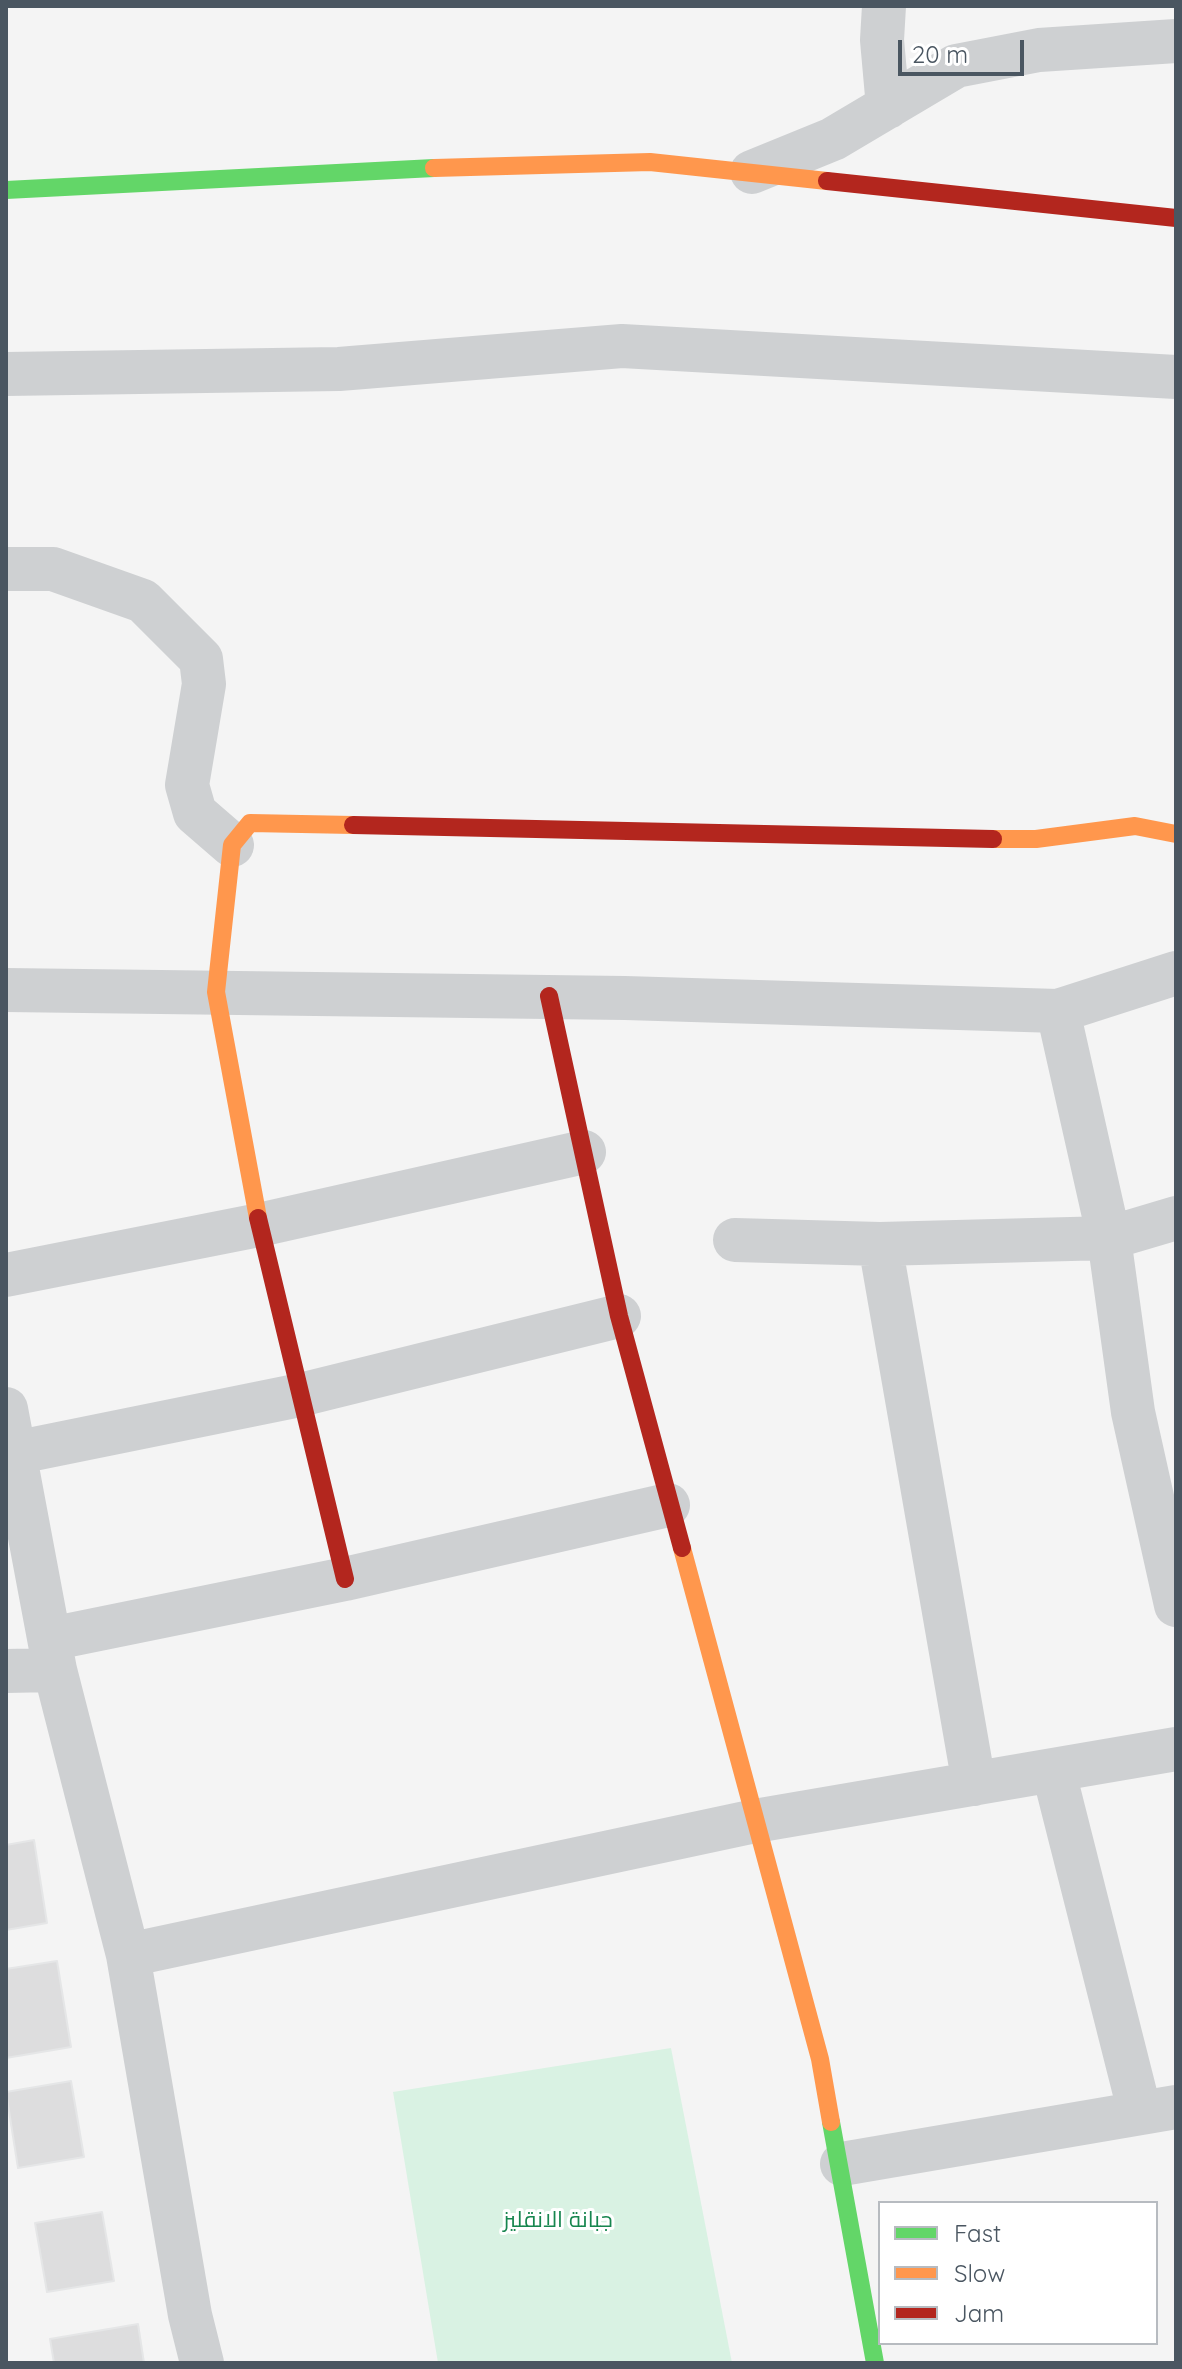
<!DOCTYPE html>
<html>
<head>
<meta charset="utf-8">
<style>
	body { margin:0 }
	#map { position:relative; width:1182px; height:2369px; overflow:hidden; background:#f4f4f4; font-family:Quicksand,sans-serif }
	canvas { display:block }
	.frame { position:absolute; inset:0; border:8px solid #4a5661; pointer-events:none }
	.legend { position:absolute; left:878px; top:2201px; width:280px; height:144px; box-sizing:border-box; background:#fff; border:2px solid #b7bbc0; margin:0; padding:10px 14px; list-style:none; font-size:24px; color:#4a5661 }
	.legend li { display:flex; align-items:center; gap:16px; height:40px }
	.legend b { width:40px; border:2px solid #b7bbc0 }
	.scale { position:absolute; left:898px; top:40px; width:126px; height:36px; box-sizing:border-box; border:4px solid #4a5661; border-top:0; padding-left:10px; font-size:24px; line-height:28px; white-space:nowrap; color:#4a5661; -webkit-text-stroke:6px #fff; paint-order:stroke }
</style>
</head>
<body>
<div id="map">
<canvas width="1182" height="2369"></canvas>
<div class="frame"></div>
<ul class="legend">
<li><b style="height:10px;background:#63d668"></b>Fast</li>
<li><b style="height:10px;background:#ff974d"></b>Slow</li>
<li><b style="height:10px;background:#b3261e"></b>Jam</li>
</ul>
<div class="scale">20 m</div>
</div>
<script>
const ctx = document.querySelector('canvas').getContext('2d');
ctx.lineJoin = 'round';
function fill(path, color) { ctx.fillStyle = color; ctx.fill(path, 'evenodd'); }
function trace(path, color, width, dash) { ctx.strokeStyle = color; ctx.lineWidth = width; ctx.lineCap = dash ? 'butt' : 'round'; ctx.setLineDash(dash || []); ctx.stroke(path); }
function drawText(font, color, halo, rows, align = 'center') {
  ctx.font = font + ' Quicksand,Cairo,sans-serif'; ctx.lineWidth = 6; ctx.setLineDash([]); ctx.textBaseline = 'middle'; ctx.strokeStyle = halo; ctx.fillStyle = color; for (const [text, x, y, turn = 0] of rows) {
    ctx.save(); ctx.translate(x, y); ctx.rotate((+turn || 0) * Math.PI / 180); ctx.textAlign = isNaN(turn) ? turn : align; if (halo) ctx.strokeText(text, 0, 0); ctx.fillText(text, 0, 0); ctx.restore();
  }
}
fill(new Path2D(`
	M671 2048 732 2363H438L393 2092Z`), '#d9f2e3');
const building = new Path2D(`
	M34 1840 47 1923 6 1930V1845Z
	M57 1961 71 2047 6 2058V1969Z
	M71 2081 84 2157 18 2168 6 2092Z
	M102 2212 114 2281 47 2292 35 2223Z
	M138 2324 144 2363H54L50 2339Z`);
fill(building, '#ddddde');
trace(building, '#e5e6e7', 2);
trace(new Path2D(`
	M884 6 882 40 888 107
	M752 172 833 139 956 66 1039 50 1176 41
	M6 374 339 369 622 346 1176 377
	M6 569H53L143 601 201 659 204 684 187 785 195 813 232 845
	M6 990 625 998 1058 1011 1176 973
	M1058 1011 1109 1238 1133 1412 1176 1605
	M735 1240 880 1244 1109 1238 1176 1218
	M880 1244 974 1784
	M6 1275 259 1225 584 1152
	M6 1409 55 1670 128 1955 190 2315 202 2363
	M14 1453 300 1395 619 1316
	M50 1639 345 1579 668 1505
	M6 1671 55 1670
	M1054 1773 1140 2113
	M128 1955 755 1821 1176 1749
	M842 2164 1176 2107`), '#ced0d2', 44);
trace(new Path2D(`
	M6 190 434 168
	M831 2122 875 2363`), '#63d668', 18);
trace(new Path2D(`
	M434 168 650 162 827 181
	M993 839H1036L1135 826 1176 834
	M258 1218 216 992 232 845 250 823 353 825
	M682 1548 820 2059 831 2122`), '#ff974d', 18);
trace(new Path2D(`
	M827 181 1176 218
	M353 825 993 839
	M549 996 619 1316 682 1548
	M258 1218 345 1579`), '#b3261e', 18);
drawText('22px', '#17864f', '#fff', [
	["جبانة الانقليز",558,2220]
]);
</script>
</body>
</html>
